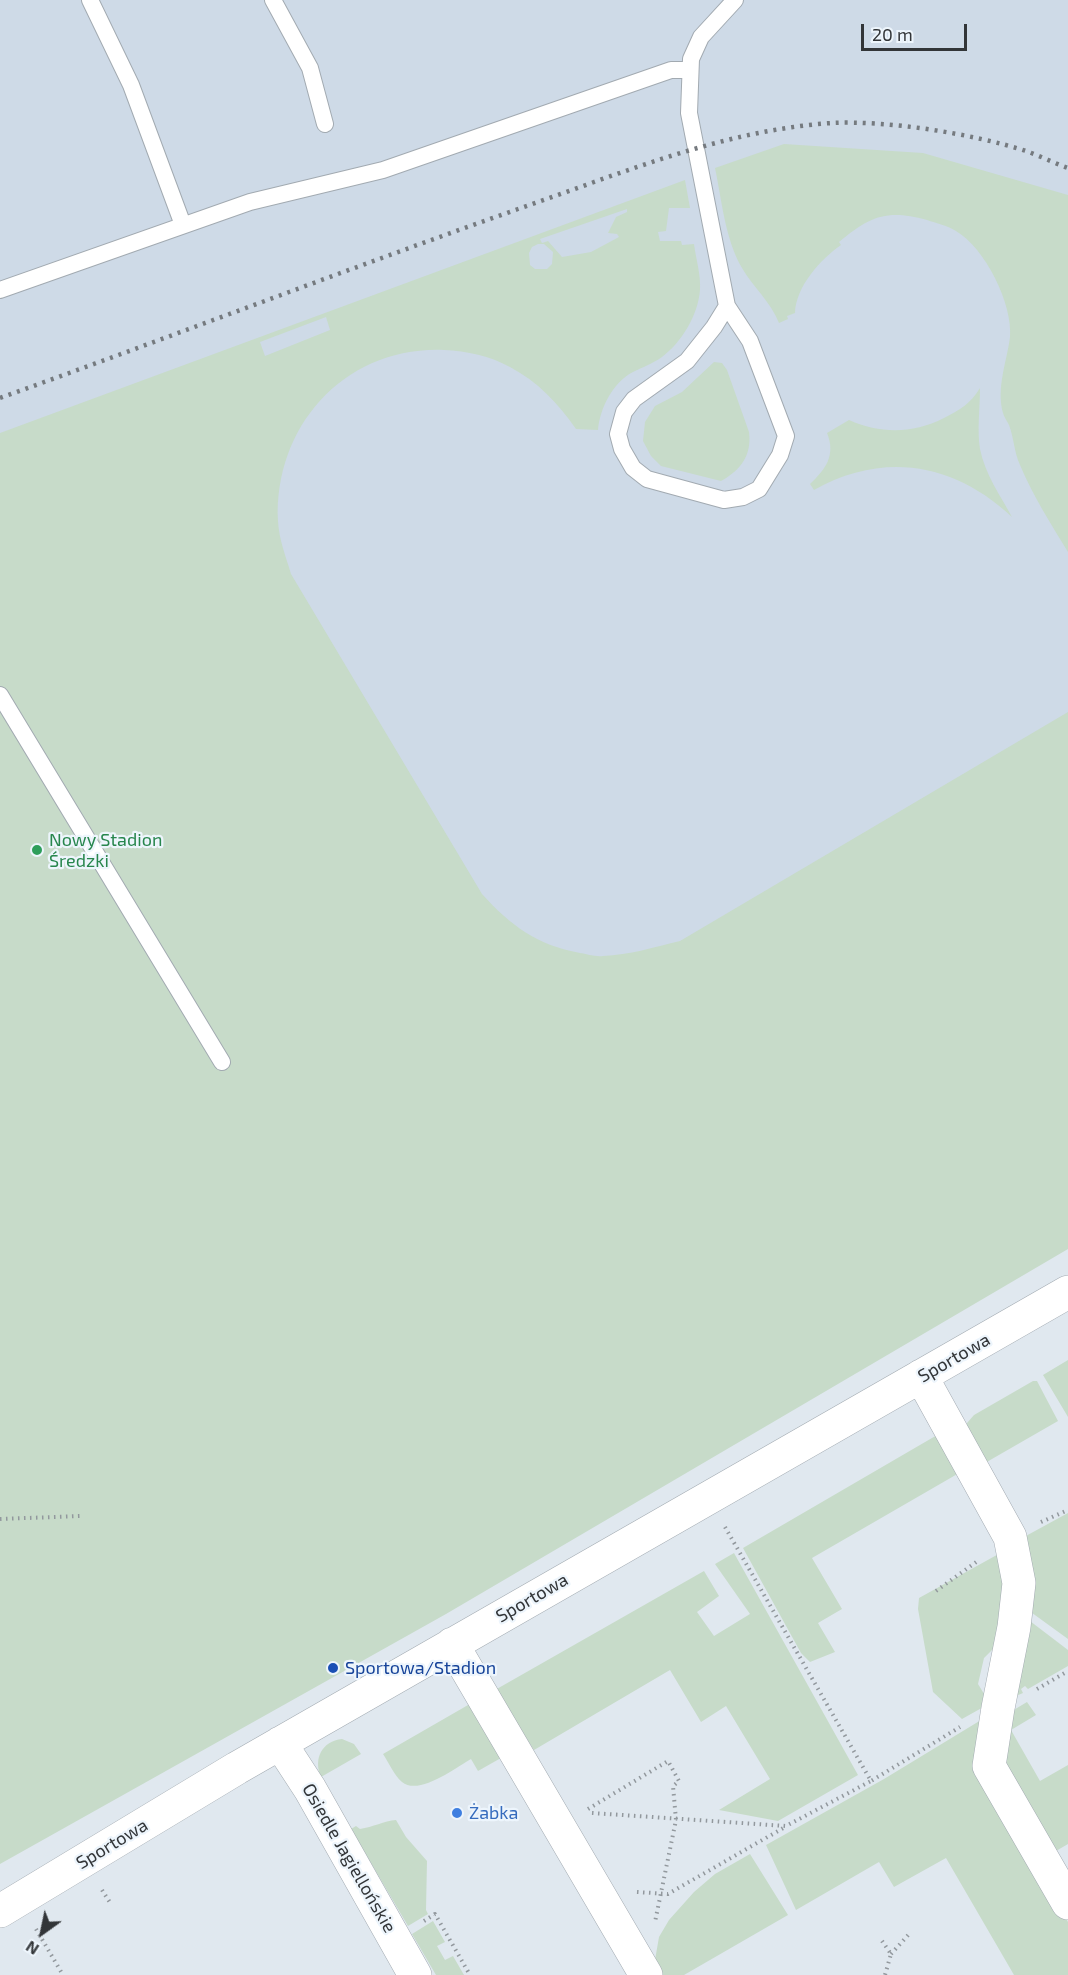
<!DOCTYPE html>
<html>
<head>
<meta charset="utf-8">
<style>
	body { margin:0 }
	#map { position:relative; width:1068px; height:1975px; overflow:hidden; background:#e0e8ef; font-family:"Exo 2",sans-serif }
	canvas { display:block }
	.north { position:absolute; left:12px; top:1903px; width:60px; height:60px; -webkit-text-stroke:4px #edf5fc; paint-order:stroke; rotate:213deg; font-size:16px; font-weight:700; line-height:24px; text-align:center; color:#323538 }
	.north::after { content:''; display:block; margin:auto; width:21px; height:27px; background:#323538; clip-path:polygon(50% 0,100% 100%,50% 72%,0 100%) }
	.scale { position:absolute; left:861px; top:24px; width:106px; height:27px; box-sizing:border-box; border:3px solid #323538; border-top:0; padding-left:8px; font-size:18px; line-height:21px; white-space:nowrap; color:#323538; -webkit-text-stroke:4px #edf5fc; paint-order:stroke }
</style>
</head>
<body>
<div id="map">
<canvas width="1068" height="1975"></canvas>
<div class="north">N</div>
<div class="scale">20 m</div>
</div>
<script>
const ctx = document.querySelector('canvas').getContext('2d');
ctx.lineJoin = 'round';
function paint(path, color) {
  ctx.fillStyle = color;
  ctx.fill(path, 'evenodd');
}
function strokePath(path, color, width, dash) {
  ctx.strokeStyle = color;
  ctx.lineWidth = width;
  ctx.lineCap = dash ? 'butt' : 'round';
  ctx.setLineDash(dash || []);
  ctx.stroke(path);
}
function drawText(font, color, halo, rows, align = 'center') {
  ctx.font = font + ' "Exo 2",sans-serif';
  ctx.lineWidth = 4.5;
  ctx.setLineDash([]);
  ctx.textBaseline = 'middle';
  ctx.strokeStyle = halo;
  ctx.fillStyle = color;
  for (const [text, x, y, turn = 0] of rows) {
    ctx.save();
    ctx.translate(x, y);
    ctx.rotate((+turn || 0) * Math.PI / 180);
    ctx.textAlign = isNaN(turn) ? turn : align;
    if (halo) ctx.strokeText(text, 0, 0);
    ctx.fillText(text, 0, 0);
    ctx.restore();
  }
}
paint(new Path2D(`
	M0 0H1068V793L357 1203 0 639Z`), '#cedae7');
paint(new Path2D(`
	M784 144 923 153 1068 195V552C1051 524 1033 496 1020 465 1014 452 1014 438 1009 425 1007 421 1004 417 1003 413 996 388 1007 361 1010 337 1013 304 985 248 956 231 948 226 936 223 927 220 887 209 870 216 839 242L841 245C821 259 796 286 795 313L787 316 788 319 779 323C771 302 753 287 742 268 725 239 722 201 715 168Z
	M685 180 690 208H669L666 231 658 232 660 241H681L682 245 694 244C696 259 701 275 700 290 698 315 682 342 662 357 652 364 643 367 633 372 613 382 600 408 598 430L576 429C558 403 538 382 510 367 490 356 467 351 444 350 346 346 274 425 278 521 279 540 286 557 291 574L482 894C511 926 537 945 580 953 587 954 595 957 603 956 629 955 655 947 680 941L1068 712V1249L446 1614 0 1864V433ZM627 209V212L616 217 608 233 617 234 619 237 591 252 562 257 548 241 542 243 540 239ZM538 244H544L553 252 552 264 547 269H535L530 265 529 253 532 247ZM326 317 330 330 265 356 260 342Z
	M714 362 722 363 727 370 749 432C752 455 741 470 721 481L661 466 651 456 643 441 645 422 655 406 682 392Z
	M980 388C980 408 977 430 980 449 985 474 1000 495 1012 517 954 463 884 451 814 490L810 484C826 469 836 455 827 433L849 420C881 434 912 434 944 418 960 410 971 403 980 388Z
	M1068 1360V1417L1043 1375Z
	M1033 1381H1037L1058 1421 985 1463 967 1430V1423L974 1415Z
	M944 1431 966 1469 812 1558 842 1609 818 1623 835 1652 810 1662 801 1653 743 1548Z
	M1068 1513V1639L1028 1610 1024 1537Z
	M1004 1551 1008 1581 998 1644 984 1658 978 1684 989 1702 987 1705 962 1719 933 1692 918 1609 919 1598Z
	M734 1553 858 1775 778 1821 719 1810 770 1779 726 1706 701 1722 670 1670 534 1750 495 1690 704 1571 719 1596 697 1612 714 1636 750 1614 715 1564Z
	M1026 1618 1068 1650V1666L1028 1689 1025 1686 1021 1689 1023 1693 1016 1696Z
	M475 1701 508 1754 478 1771 471 1759C455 1768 419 1796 402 1782 394 1775 389 1763 383 1754Z
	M1027 1702 1036 1715 1011 1730 1040 1781 1068 1765V1844L1056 1851 1003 1759 1007 1714Z
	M986 1717 987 1781 1068 1922V1975H1014L946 1858 894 1887 879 1862 796 1910 766 1845 884 1779Z
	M342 1739 354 1744 361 1754 321 1777C313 1759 322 1741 342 1739Z
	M396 1820 406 1837 427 1861 426 1910 428 1914 408 1926 351 1829 356 1826 360 1829C373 1827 384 1821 396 1820Z
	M750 1854 788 1915 684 1975H663L655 1960 659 1937 669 1920 694 1892 715 1874Z
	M433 1921 445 1942 437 1946 445 1960 453 1956 464 1975H436L412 1934Z`), '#c7dbc9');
const service = new Path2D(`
	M90 0 131 85 183 225
	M273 0 310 68 325 124
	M0 290 250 202 383 170 671 70H690
	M727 306 714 327 687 361 634 399 624 412 618 434 622 449 633 468 647 479 724 500 743 497 759 489 780 455 786 436 750 341 727 306 689 113 691 59 701 37 735 0
	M0 695 222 1062`);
const minor = new Path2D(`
	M921 1376 1010 1537 1019 1583 1014 1627 998 1708 989 1766 1068 1903
	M452 1644 646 1975
	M280 1743 310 1789 415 1975
	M0 1911 237 1768 1068 1292`);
strokePath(service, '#a2aab1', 18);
strokePath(minor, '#a2aab1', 34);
strokePath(new Path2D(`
	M0 1519 81 1516
	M1041 1522 1068 1510
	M725 1527 871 1781 960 1727
	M936 1591 979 1560
	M1037 1689 1068 1671
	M588 1809 668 1761 679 1781 673 1786 676 1820 655 1922
	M592 1813 786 1826 871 1781
	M102 1890 111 1904
	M637 1892 668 1894 785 1827
	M424 1921 435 1914 470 1975
	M36 1929 63 1975
	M882 1941 891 1954 885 1975
	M891 1954 910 1933`), '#92989d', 4, [1.5, 4.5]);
strokePath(service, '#fff', 16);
strokePath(minor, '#fff', 33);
strokePath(new Path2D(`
	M0 398C173 336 345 270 518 209 620 174 723 130 832 123 887 120 974 134 1026 151 1040 156 1054 163 1068 168`), '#757a7f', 4.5, [3, 6]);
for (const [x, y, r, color] of [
	[37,850,6,"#2e9e5b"],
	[333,1668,6,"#1a4fb4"],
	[457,1813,6,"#3f7fe0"]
]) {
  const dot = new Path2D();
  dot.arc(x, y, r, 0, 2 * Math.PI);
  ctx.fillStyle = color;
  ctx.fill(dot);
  strokePath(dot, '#edf5fc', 2);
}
drawText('18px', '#27864d', '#edf5fc', [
	["Nowy Stadion",49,840],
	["Średzki",49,861]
], 'left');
drawText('18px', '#323538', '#edf5fc', [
	["Sportowa",954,1358,-30],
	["Sportowa",532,1598,-30],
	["Sportowa",112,1844,-31],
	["Osiedle Jagiellońskie",349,1858,60]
]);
drawText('18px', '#164399', '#edf5fc', [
	["Sportowa/Stadion",345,1668]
], 'left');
drawText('18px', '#366cbe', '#edf5fc', [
	["Żabka",469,1813]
], 'left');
</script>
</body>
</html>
